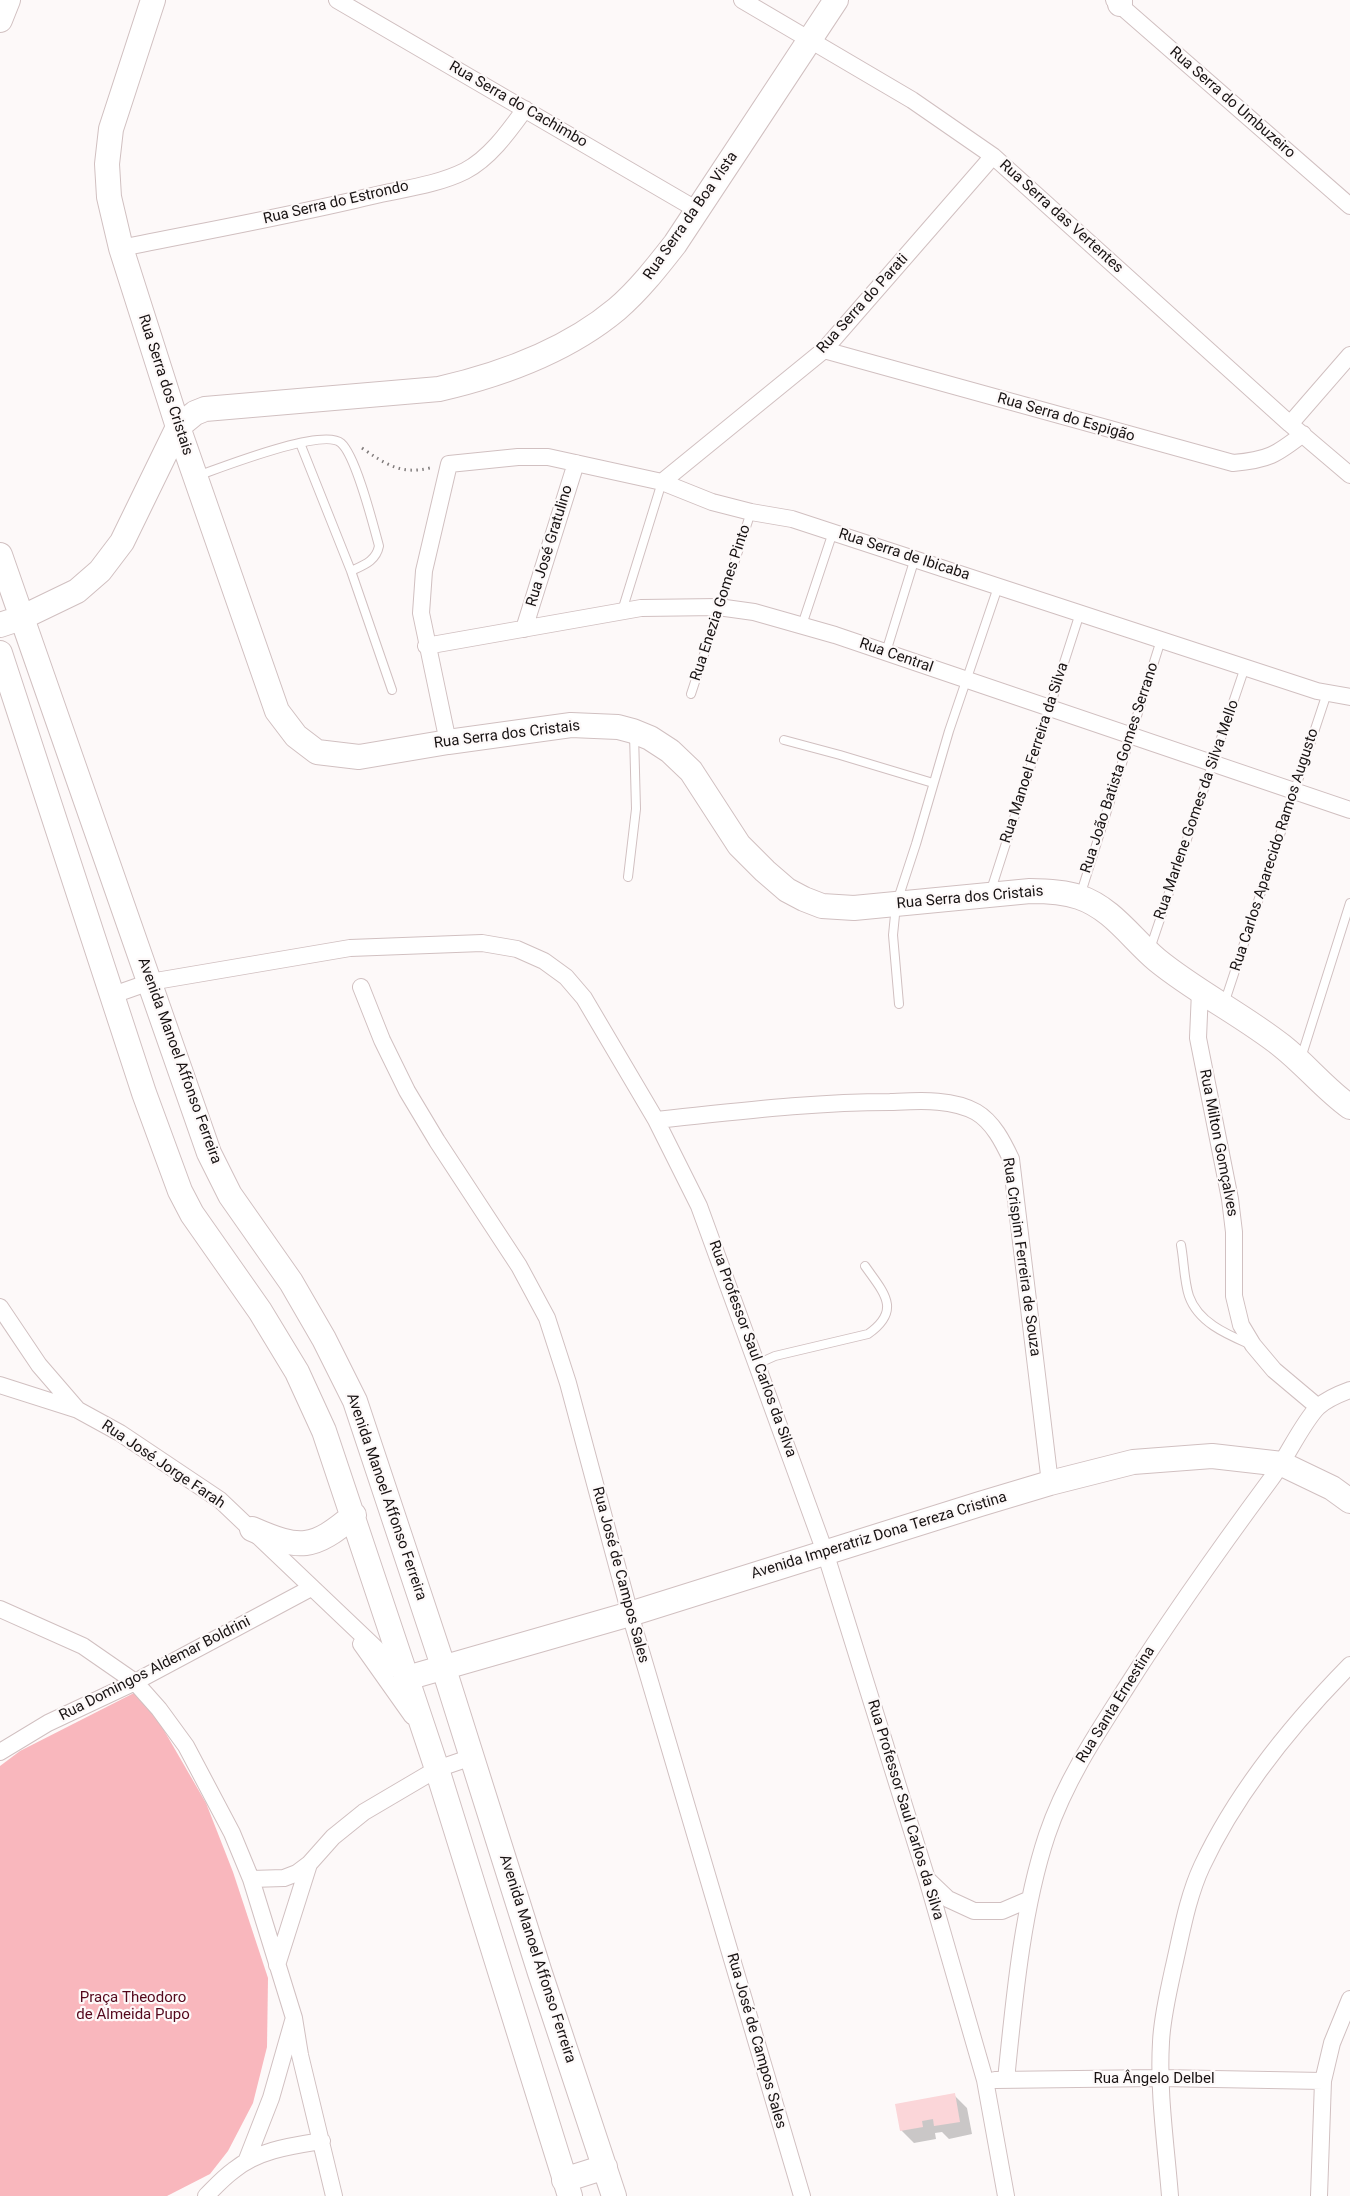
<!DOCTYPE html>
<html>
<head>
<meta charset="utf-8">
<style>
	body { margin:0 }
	canvas { display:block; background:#fdf9f9 }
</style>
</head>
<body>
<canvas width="1350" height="2196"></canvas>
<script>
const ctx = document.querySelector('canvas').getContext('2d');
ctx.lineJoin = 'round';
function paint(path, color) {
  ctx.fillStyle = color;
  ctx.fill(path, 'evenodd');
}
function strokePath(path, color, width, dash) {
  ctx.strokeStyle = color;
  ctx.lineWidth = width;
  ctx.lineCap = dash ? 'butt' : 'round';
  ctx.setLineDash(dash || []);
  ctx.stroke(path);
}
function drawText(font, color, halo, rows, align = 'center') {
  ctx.font = font + ' Roboto,sans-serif';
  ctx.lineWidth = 4.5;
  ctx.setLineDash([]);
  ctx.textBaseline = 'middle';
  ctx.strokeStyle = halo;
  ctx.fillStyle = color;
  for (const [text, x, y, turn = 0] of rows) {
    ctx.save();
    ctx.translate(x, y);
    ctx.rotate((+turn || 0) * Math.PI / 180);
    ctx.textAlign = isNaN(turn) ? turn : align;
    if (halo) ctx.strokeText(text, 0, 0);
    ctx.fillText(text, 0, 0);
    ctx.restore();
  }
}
paint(new Path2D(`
	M134 1693 158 1720 206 1803 233 1872 268 1978 267 2047 253 2103 228 2151 210 2174 167 2196H0V1766L20 1751Z`), '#f9b7bd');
paint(new Path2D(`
	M954 2095 967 2108 972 2134 949 2139 942 2132 935 2133 936 2139 914 2143 901 2130Z`), '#0003');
paint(new Path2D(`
	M955 2093 960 2122 934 2126 933 2119 922 2121 923 2127 900 2131 895 2104Z`), '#fbd6d9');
const lane = new Path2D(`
	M300 443 351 571 392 690
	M197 476C220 468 323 427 341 443 356 456 373 524 379 546 376 561 364 565 351 571
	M622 611 662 482
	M802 625 833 532
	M886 652 915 558
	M691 694 751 512
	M784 740 840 755 933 783
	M628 877 636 809 634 734
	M990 893 1080 613
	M1080 896 1161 640
	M1150 949 1245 667
	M899 1004 893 935 896 905 916 844 949 731 998 587
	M1224 1004 1327 693
	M1301 1058 1350 903
	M1181 1245C1184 1261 1184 1281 1189 1296 1198 1322 1226 1334 1249 1344
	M757 1364 775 1356 868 1334C902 1310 884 1293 865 1266`);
const street = new Path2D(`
	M337 0 699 211
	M742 0 912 100 993 156 1290 424 1350 475
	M1114 0 1350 206
	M121 248C205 231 289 216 372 196 402 189 437 185 465 171 490 158 509 131 525 109
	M824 350 1233 463C1268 460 1276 455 1303 434
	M1290 424 1350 355
	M662 482 824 350 993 156
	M524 629 576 463
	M426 646 641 608 718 607 754 612 835 635 1350 810
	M448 742 421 613 424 571 449 464 518 457H548L662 482 712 502 751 512 792 519 1317 691 1350 697
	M361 987 382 1040 407 1091 437 1141 519 1266 547 1318 568 1383 630 1614 802 2196
	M1200 991 1198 1038 1230 1199 1234 1232V1296L1241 1325 1253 1345 1274 1370 1318 1407
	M113 995 150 982 350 948 482 943 517 949 544 961 566 977 584 998 656 1120 699 1206 825 1552 927 1879 985 2080 1006 2196
	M656 1120C734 1112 811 1102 890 1102 917 1101 951 1098 976 1112 993 1122 1003 1142 1011 1159L1050 1483
	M0 1307 39 1365 77 1409
	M0 1385 78 1410 120 1433 220 1500 403 1674
	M0 1609 83 1646 135 1682 159 1709 186 1746 232 1833 251 1879 294 2018 300 2055 334 2196
	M361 1644 412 1716
	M0 1752 48 1723 135 1682 311 1588
	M251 1879 284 1878 297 1873 309 1864 333 1837 364 1812 437 1769 472 1757
	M927 1879 948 1899 974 1911H1002L1030 1899
	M277 1965 309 1864
	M995 2080 1160 2078 1323 2081
	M1006 2080C1014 2001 1022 1910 1047 1835 1064 1784 1095 1736 1124 1691 1170 1618 1220 1548 1271 1479 1286 1459 1302 1423 1318 1407 1327 1399 1339 1394 1350 1390
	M246 2162 271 2098 293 2021
	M206 2196C215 2187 223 2178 234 2170 259 2150 291 2146 322 2141
	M1170 2196C1166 2145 1158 2093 1161 2042 1162 2018 1168 1994 1173 1970 1181 1936 1187 1898 1202 1866 1236 1793 1294 1722 1350 1665
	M1319 2196 1323 2081 1332 2043 1350 1999`);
const secondary = new Path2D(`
	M153 0 111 129 107 164 109 197 121 248 178 427 277 711 296 736 317 752 359 757 448 742 571 725 618 727 633 731 650 738 670 751 691 771 739 845 765 871 787 890 804 899 822 906 854 908 1030 891C1046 891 1064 892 1079 897 1112 908 1132 939 1157 960 1196 992 1243 1015 1282 1046 1306 1065 1325 1089 1350 1107
	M1120 4V0
	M0 20 8 0
	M0 555 209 1153 230 1195 291 1282 324 1339 355 1401 444 1669 540 1973 614 2196
	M0 625 21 618 77 591 100 571 122 542 178 427 195 413 205 409 439 389C500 375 568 350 617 309 639 290 657 267 675 244L836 0
	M0 653 144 1093 180 1191 192 1214 260 1311 297 1372 324 1431 437 1769 570 2196
	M252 1529C300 1550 313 1550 354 1515
	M407 1678 630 1614 980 1504 1050 1483 1133 1462 1212 1456 1282 1464 1332 1488 1350 1501
	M564 2180 605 2167`);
strokePath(lane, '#d1c0c1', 10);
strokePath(street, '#d1c0c1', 18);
strokePath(secondary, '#d1c0c1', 26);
strokePath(new Path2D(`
	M362 448C385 464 401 475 430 468`), '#807c7c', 3, [1.5, 4.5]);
strokePath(lane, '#fff', 8);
strokePath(street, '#fff', 16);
strokePath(secondary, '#fff', 24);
drawText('15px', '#181313', '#fdf9f9', [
	["Rua Serra do Umbuzeiro",1232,103,41],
	["Rua Serra do Cachimbo",518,105,30],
	["Rua Serra do Estrondo",336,203,-13],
	["Rua Serra da Boa Vista",691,216,-55],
	["Rua Serra das Vertentes",1061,217,42],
	["Rua Serra do Parati",863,304,-48],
	["Rua Serra dos Cristais",165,385,72],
	["Rua Serra do Espigão",1066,418,16],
	["Rua José Gratulino",550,546,-73],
	["Rua Serra de Ibicaba",904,555,18],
	["Rua Enezia Gomes Pinto",721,603,-72],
	["Rua Central",896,656,19],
	["Rua Serra dos Cristais",507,735,-7],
	["Rua Manoel Ferreira da Silva",1035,753,-72],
	["Rua João Batista Gomes Serrano",1120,768,-72],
	["Rua Marlene Gomes da Silva Mello",1197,810,-71],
	["Rua Carlos Aparecido Ramos Augusto",1275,850,-72],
	["Rua Serra dos Cristais",970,898,-5],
	["Avenida Manoel Affonso Ferreira",179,1061,70],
	["Rua Milton Gomçalves",1218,1143,79],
	["Rua Crispim Ferreira de Souza",1021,1257,82],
	["Rua Professor Saul Carlos da Silva",752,1349,70],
	["Rua José Jorge Farah",163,1465,34],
	["Avenida Manoel Affonso Ferreira",386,1497,71],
	["Avenida Imperatriz Dona Tereza Cristina",879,1536,-17],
	["Rua José de Campos Sales",620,1575,75],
	["Rua Domingos Aldemar Boldrini",155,1669,-27],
	["Rua Santa Ernestina",1116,1705,-58],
	["Rua Professor Saul Carlos da Silva",905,1810,73],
	["Avenida Manoel Affonso Ferreira",537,1959,72],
	["Rua José de Campos Sales",756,2041,74],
	["Rua Ângelo Delbel",1154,2079]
]);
drawText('15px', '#54091d', '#fdf9f9', [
	["Praça Theodoro",133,1998],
	["de Almeida Pupo",133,2015]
]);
</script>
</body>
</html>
